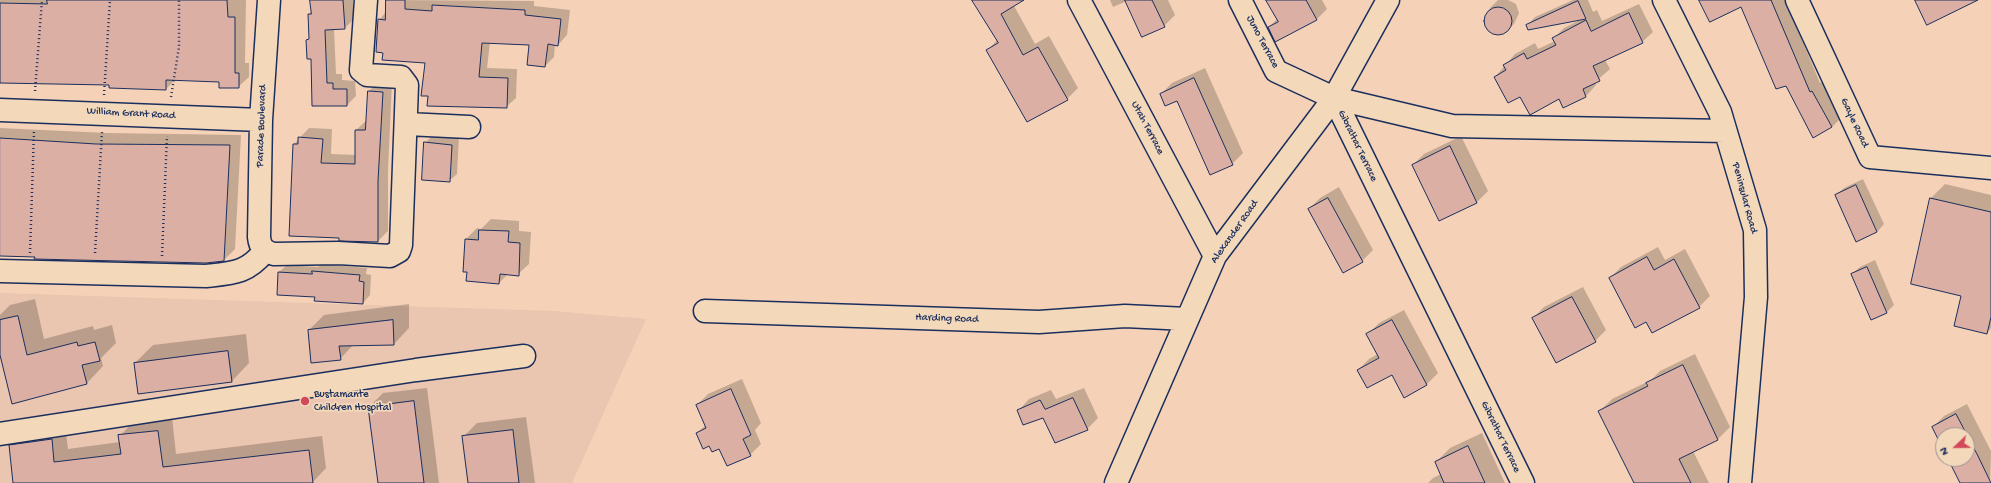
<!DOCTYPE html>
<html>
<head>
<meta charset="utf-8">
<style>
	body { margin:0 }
	#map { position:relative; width:1991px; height:483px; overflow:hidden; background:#f5d2b7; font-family:"Gochi Hand",sans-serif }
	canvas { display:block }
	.north { position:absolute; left:1935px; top:427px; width:40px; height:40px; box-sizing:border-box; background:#f3d8ba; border:1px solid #9d9495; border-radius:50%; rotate:248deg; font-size:11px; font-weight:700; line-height:16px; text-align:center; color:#1b2f5e }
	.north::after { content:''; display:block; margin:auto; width:14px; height:18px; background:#d1495b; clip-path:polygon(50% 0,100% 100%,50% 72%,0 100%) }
</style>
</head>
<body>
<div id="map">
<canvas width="1991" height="483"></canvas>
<div class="north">N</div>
</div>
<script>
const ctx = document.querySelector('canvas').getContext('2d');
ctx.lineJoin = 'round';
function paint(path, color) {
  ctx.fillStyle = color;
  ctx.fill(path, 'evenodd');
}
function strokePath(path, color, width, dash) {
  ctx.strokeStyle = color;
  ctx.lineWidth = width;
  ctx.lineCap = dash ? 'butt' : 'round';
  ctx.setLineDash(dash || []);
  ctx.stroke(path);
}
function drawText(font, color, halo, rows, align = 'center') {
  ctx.font = font + ' "Gochi Hand",sans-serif';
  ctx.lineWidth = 3.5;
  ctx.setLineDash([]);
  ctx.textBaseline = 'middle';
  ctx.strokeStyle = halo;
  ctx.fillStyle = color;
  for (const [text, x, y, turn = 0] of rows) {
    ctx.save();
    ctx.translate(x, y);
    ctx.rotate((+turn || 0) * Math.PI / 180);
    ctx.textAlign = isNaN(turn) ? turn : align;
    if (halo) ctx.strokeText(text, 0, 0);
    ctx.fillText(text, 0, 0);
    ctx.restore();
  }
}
paint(new Path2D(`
	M0 293 554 311 646 319 572 483H0Z`), '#eac5af');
paint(new Path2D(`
	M0 0H246L245 63H249V77L238 87 220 81 175 80 166 89 110 84 0 82Z
	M312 0H353L354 19 345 28 334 29 336 74H342V80L355 81 356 96 347 105H313L312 58 307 40 310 38 309 14 312 12Z
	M387 0 534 1V6L570 10 567 35 558 45 555 44 554 57 545 66 530 44 490 42 487 68 517 69 516 98 506 107 472 105 470 107 446 105 429 96 426 63 384 52 379 20 386 12Z
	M973 0H1017L1013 4 1035 44 1049 36 1078 88 1067 99 988 50 997 40Z
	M1110 0H1168L1175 15 1164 26 1127 1 1113 7Z
	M1268 0H1322L1327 9 1316 20 1269 27 1277 19Z
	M1498 0H1508L1516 4 1519 13 1514 24 1506 31 1495 34 1488 30 1485 21 1490 8Z
	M1573 0H1588L1593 12 1597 10 1602 21 1639 4 1653 32 1642 42 1605 60 1610 69 1595 82 1596 85 1586 96 1564 106 1560 98 1520 96 1495 77 1515 54 1535 43 1538 49 1555 41 1554 38 1564 28 1580 20 1528 25 1535 17Z
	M1710 0H1785L1820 83 1822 82 1842 117 1832 127 1786 84 1742 5Z
	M1205 68 1243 153 1232 164 1177 99 1161 94 1172 83Z
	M379 81 392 82 388 170V231L378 241 340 237 290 235 294 144 309 128 332 129 331 154 356 155V130L367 120 369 91Z
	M0 128 107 133 241 135 235 249 224 260 0 255Z
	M433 135 459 137 457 174 449 181 425 143Z
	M1461 136 1488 191 1477 202 1440 220 1413 165 1424 154Z
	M1863 179 1884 224 1877 232 1836 195 1844 188Z
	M1945 184 1991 195V328L1987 333 1962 295 1931 198Z
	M1339 187 1373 250 1362 261 1309 209 1320 198Z
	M491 219 519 221V231L531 232 529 264 518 274H508L499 283 468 271 466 239 477 228 481 229Z
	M1658 247 1665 260 1685 249 1710 296 1699 307 1646 321 1610 278 1621 267Z
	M1875 260 1894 305 1887 312 1852 274 1860 267Z
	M321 264 367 268 366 274 371 275 370 295 363 303 316 296 278 294 279 272 287 265 318 267Z
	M1583 287 1606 330 1595 341 1533 318 1544 307Z
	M35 299 44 339 93 326 94 330 112 325 116 343 101 358 103 366 87 383 0 350V315L10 305Z
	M409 304V328L394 344H354L340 359 309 330 324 315Z
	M1404 310 1438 373 1427 384 1404 396 1392 374 1358 370 1369 359 1378 354 1368 334 1379 323Z
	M246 334 249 363 231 382 135 363 153 345Z
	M1695 354 1730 427 1718 439 1693 451 1709 483H1635L1600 411 1612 399 1651 380 1660 371Z
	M742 379 761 423 755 430 761 444 750 455 709 445 697 433 706 425 697 405 708 394Z
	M427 388 439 483H379L369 407 383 393Z
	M1084 388 1098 418 1087 429 1019 410 1029 399 1051 390 1056 399Z
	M1967 404 1991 451 1990 483H1961L1949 459H1967V435H1943V447L1933 427 1944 416Z
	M172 417 176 454 322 436 326 468 313 482 304 483H14L10 446 24 432 65 426 68 449 120 442V436L133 422Z
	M526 417 535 483H469L463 437 477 423Z
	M1482 433 1505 483H1428L1433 478 1441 474 1436 462 1450 448Z`), '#0003');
const building = new Path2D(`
	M47 0H227L228 17H235V73H239V88H219V82L166 80V90L109 88V85L0 83V3L47 4Z
	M310 0H343L345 29 325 30 327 83H333V89H347V106H312L311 59H307L306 40 309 39 308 14H311Z
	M386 0H405V9L432 11V5L525 10V15L561 19 558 46 548 44 545 67 527 65 529 45 482 43 479 77 508 78 507 108 427 106 428 96H421L425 63 382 60 383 53 376 52 378 19 385 20Z
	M972 0H1024L1001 14 1023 55 1038 47 1068 100 1027 122 986 50 998 43Z
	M1125 0H1152L1165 27 1142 37Z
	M1266 0H1306L1317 20 1275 42 1268 27 1278 22Z
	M1699 0H1771L1810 92 1812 91 1832 127 1813 138 1786 86 1776 89 1741 7 1710 22Z
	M1915 0H1978L1927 25Z
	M1578 1 1586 19 1528 30 1526 25Z
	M1484 21a14 14 0 1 1 28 0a14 14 0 1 1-28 0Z
	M1629 13 1643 43 1593 66 1600 81 1583 89 1586 97 1563 108 1559 99 1530 115 1520 97 1508 103 1494 77 1506 70 1503 65 1524 53 1527 59 1556 45 1552 38 1586 20 1591 31Z
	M1194 78 1233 165 1210 175 1177 101 1165 106 1160 94Z
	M368 91 383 92 378 181V242L339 241V238L289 236 293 144H298V137L323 139 321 163 355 164V130H365Z
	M0 138 96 144 230 145 224 261 206 263 34 259 35 257 0 256Z
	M424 142 452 145 450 182 422 180Z
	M1450 146 1477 203 1439 221 1412 165Z
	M1856 185 1877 232 1856 242 1835 195Z
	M1328 198 1363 262 1343 273 1308 209Z
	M1930 198 1991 212V317L1987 334 1954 326 1961 296 1911 284Z
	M479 230 509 231 508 242 520 243 519 276 500 274 499 284 466 281 467 272H463L465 239 478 240Z
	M1647 257 1654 270 1674 259 1700 308 1652 333 1646 322 1635 328 1609 278Z
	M1867 267 1887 313 1871 320 1851 274Z
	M312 271 360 275 359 281 364 282 363 304 314 301 315 297 277 295 278 272 312 274Z
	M1572 297 1596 342 1556 363 1532 318Z
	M18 316 27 355 77 342 78 346 95 342 100 361 82 365 87 384 12 404 0 355V320Z
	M393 320 394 345 339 346 341 360 311 363 308 330Z
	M1392 320 1427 385 1404 398 1392 375 1367 388 1357 370 1379 358 1366 334Z
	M228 351 232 382 138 394 134 363Z
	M1683 365 1718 440 1679 459 1691 483H1634L1598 411 1648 386 1646 383Z
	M731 389 751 435 743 439 751 456 727 466 719 449 712 452 709 446 703 449 696 433 706 428 696 405Z
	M1073 398 1088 430 1055 443 1043 418 1023 425 1017 410 1040 400 1045 409Z
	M414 401 424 483H378L368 407Z
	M1956 414 1967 435H1943V449L1932 427Z
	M513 430 519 483H468L462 436Z
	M158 431 163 467 309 450 313 483H13L9 445 52 439 54 462 121 454 118 435Z
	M1967 436 1977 454 1991 483H1960L1948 459H1967Z
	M1468 446 1485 483H1444L1435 462Z`);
paint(building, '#dcafa4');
strokePath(building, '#1b2f5e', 1);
const minor = new Path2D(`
	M269 0 261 120 259 237C260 247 264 252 274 254L338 253 390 256 399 251 401 245 407 85 401 77 367 75 361 70 366 0
	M1079 0 1215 256
	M1240 0 1276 71 1334 98 1452 126 1725 131
	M1664 0 1720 112 1755 230 1756 297 1740 483
	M1797 0 1870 157 1991 168
	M1334 98 1523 483
	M0 110 261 120
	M407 124 469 127
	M0 271 206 276C234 273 247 273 265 251
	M705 311 1039 322 1125 316 1187 319
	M0 434 416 370 524 356
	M1116 483 1215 256 1334 98 1388 0`);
strokePath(minor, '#1b2f5e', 25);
strokePath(new Path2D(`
	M35 91 42 0
	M104 95 110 0
	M171 97 179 47V0
	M30 253 34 130
	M95 253 102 132
	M162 256 167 136`), '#1b2f5e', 2.5, [1, 3]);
strokePath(minor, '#f3d8ba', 22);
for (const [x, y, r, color] of [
	[305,401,5,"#d1495b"]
]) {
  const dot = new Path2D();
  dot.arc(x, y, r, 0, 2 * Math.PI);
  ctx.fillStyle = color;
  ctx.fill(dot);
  strokePath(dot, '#f3d8ba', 1.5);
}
drawText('11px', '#1b2f5e', '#f3d8ba', [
	["Juno Terrace",1262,42,62],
	["William Grant Road",131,114,3],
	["Gayle Road",1854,123,65],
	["Parade Boulevard",262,126,-88],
	["Utah Terrace",1147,128,62],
	["Gibraltar Terrace",1357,146,64],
	["Peninsular Road",1744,198,75],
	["Alexander Road",1235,232,-55],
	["Harding Road",947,319,2],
	["Gibraltar Terrace",1500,437,64]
]);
drawText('11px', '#1b2f5e', '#f3d8ba', [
	["Bustamante",314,395],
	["Children Hospital",314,408]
], 'left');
</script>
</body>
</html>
